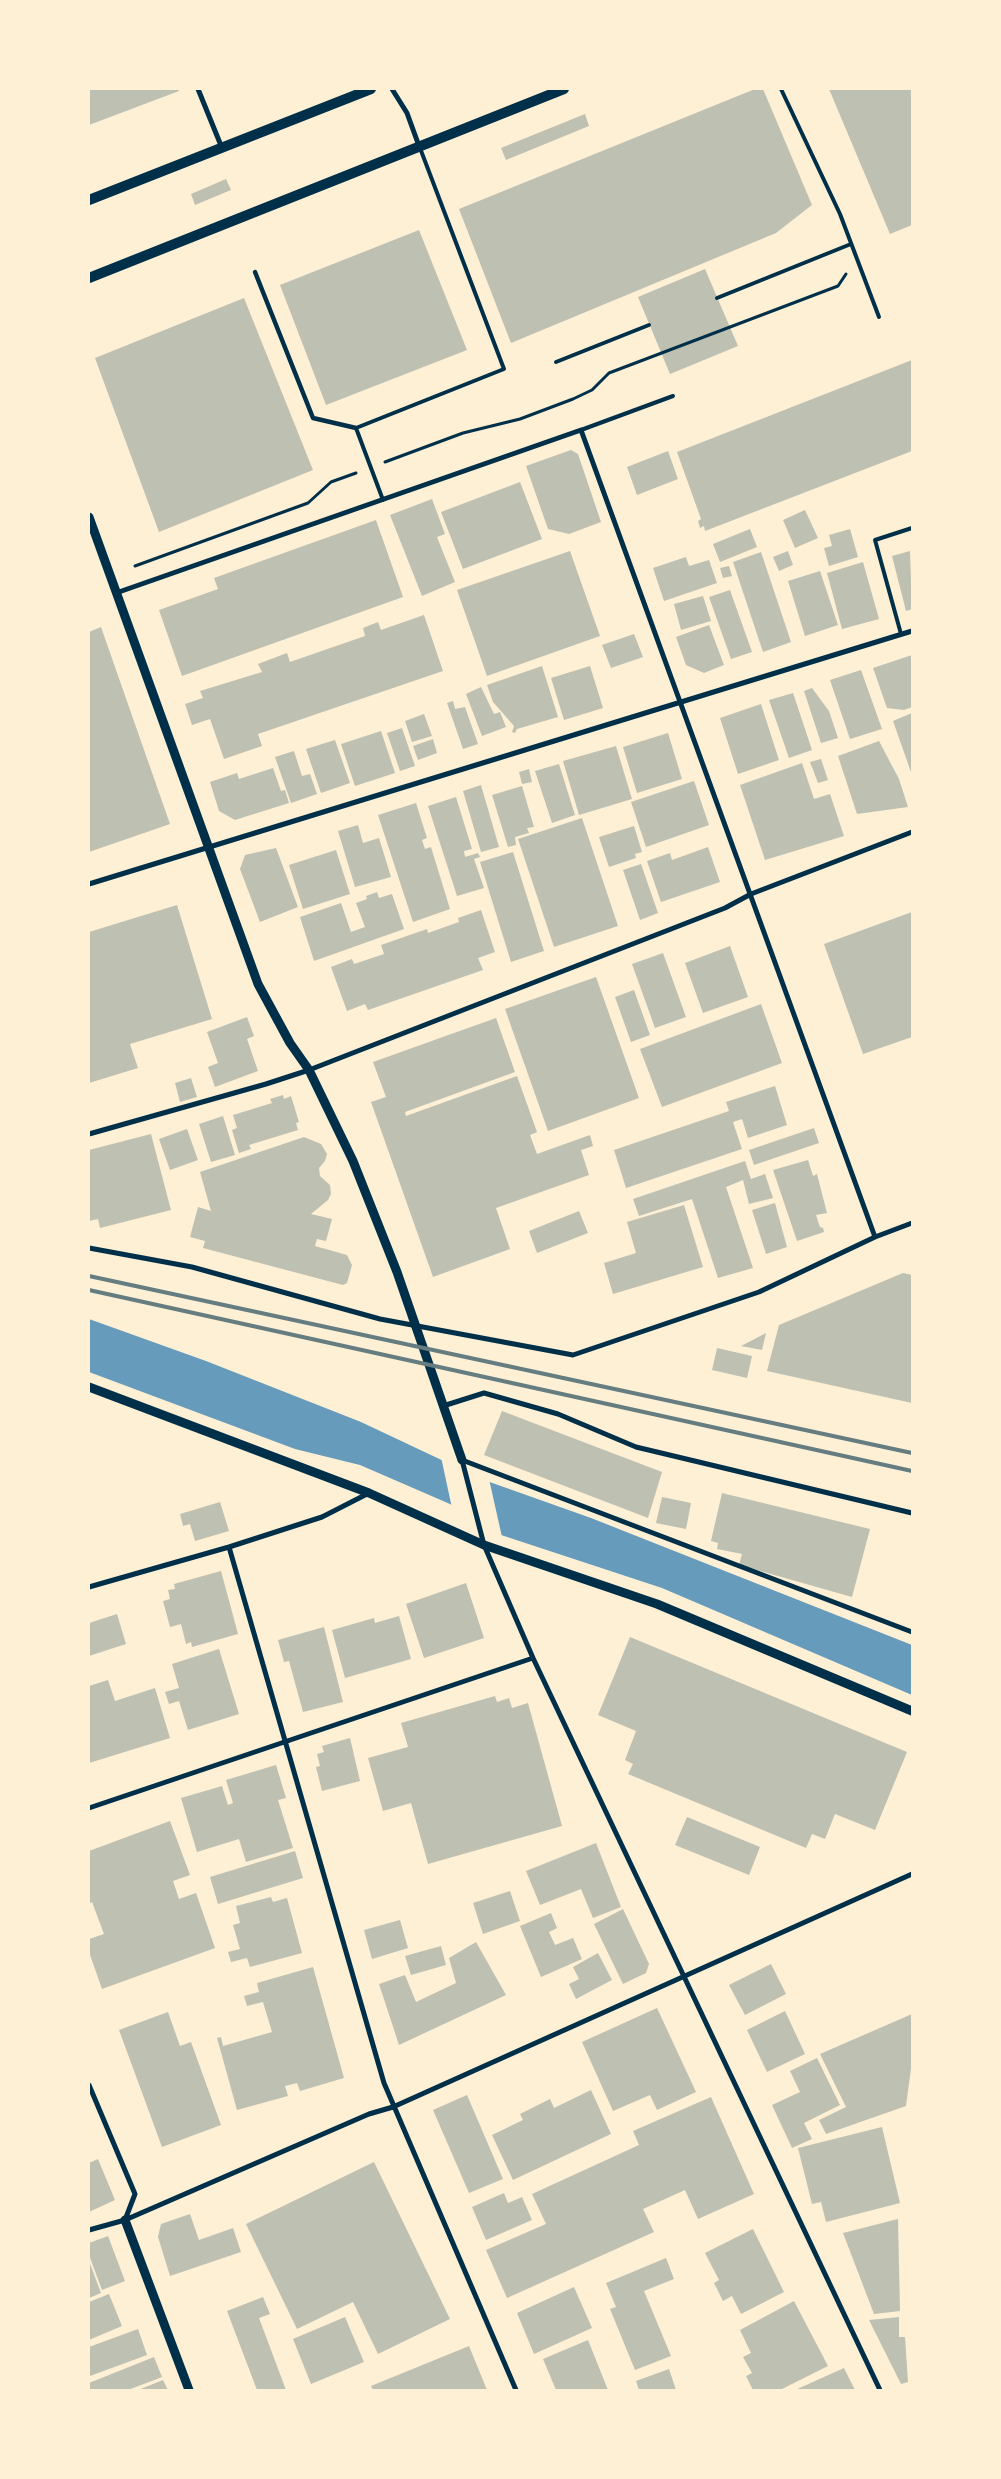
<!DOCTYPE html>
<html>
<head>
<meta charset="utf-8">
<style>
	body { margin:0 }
	#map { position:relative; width:1001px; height:2479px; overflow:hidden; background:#fdf0d5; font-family:"Asap Condensed",sans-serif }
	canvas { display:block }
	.frame { position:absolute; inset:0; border:90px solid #fdf0d5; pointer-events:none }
</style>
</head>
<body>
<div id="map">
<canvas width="1001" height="2479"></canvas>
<div class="frame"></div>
</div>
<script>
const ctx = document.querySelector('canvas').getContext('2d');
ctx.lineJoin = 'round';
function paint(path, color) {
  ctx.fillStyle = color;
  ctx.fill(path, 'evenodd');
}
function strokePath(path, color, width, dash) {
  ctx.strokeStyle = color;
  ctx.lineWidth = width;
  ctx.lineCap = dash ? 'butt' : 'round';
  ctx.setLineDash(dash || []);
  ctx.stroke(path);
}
paint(new Path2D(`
	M89 1319 206 1361 361 1422 484 1480 591 1518 912 1645V1695L662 1588 498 1534 450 1504 360 1465 295 1449 89 1372Z`), '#669bbc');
paint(new Path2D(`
	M441 1457 489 1479 502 1537 452 1508Z`), '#fdf0d5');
paint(new Path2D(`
	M89 89H177L179 91 89 125Z
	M755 89H763L812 205 776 233 511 343 459 209Z
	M829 89H912V225L890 234Z
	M585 114 589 126 506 160 501 148Z
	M226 179 231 190 195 205 191 194Z
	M419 230 467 350 326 405 280 285Z
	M705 269 738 346 670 374 638 297Z
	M244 298 313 470 159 532 95 358Z
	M912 360V451L705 531 704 526 700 528 698 521 701 519 677 452Z
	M571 450 578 454 601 522 569 534 548 529 526 466Z
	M668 451 678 479 637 495 627 467Z
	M520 482 542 539 463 569 441 512Z
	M432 499 445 534 437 537 455 582 422 596 390 515Z
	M805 510 818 538 795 548 783 520Z
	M376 520 403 597 182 676 159 610 218 589 214 578Z
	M750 529 757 547 720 562 713 544Z
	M850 529 858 557 829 566 824 548 832 546 829 535Z
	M570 551 600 636 487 676 457 590Z
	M788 551 793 565 779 571 773 557Z
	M910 551 912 609 906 611 892 556Z
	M761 552 791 642 763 652 733 562Z
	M686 557 689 566 709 560 717 583 664 601 653 568Z
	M863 562 879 619 842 629 827 573Z
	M729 566 732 576 723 578 720 568Z
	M820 571 838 625 805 636 788 581Z
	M730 590 752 652 731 659 709 597Z
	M703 596 711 621 681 630 674 604Z
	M424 615 443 671 258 734 262 746 224 759 210 719 192 725 185 704 203 698 200 691 262 672 258 664 287 653 290 662 365 636 363 628 378 622 381 630Z
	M709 625 724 665 704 673 686 665 676 637Z
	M101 627 170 824 89 852V632Z
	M634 634 643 657 611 668 602 645Z
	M912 655V707L904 710 887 708 873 668Z
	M542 666 558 717 517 729 515 733 512 732 514 726 493 702 487 685Z
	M590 666 603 708 564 720 551 678Z
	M861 670 882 729 850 739 830 680Z
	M481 687 494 714 500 712 506 727 482 736 466 694Z
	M812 688 829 711 838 738 821 743 804 691Z
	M793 693 812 750 789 758 769 700Z
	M453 701 455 709 465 707 478 744 463 749 447 703Z
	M761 704 779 760 738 774 720 718Z
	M912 713V775L893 721Z
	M424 714 432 736 412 742 405 721Z
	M402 728 415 766 400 771 387 733Z
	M381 731 395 773 355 786 341 744Z
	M668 733 682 779 637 793 623 747Z
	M433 739 437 753 418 760 413 746Z
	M335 740 350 783 321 793 306 749Z
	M879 741 899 779 908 807 857 814 838 756Z
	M616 746 632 799 579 815 563 761Z
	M294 751 302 776 310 774 317 794 291 803 275 757Z
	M821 759 828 780 818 783 810 762Z
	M802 763 814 799 830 794 844 836 765 860 740 785Z
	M559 764 575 815 552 823 535 771Z
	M273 768 281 791 285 790 289 803 235 820 219 811 210 782 237 773 239 779Z
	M529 769 532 782 522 784 519 772Z
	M694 781 709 825 646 847 631 802Z
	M481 785 499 847 481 852 463 791Z
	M522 786 534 827 527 828 529 833 515 837 516 845 508 847 492 795Z
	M456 797 472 849 464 851 465 857 478 853 480 857 474 859 484 888 457 896 428 806Z
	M416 803 427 838 422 840 425 849 431 847 450 909 413 922 378 815Z
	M582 818 618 926 554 947 518 839Z
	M358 825 363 843 379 838 391 877 355 887 338 831Z
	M634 826 642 852 635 854 636 858 609 867 599 837Z
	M708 847 720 882 661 902 647 861 670 853 672 860Z
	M276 848 298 907 260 922 240 869 245 855Z
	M336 850 350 894 303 909 289 865Z
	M513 852 544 951 511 962 480 862Z
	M641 864 658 913 640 920 623 870Z
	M377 892 379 898 392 894 404 929 314 961 300 917 341 903 351 932 365 927 356 903 367 899 366 896Z
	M177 905 212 1019 130 1044 138 1068 89 1083V932Z
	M481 910 495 952 478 958 483 970 368 1010 365 1004 347 1011 331 967 352 959 354 964 384 954 381 945 427 929 428 933 459 922 458 918Z
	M912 912V1037L863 1054 824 944Z
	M730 946 748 997 703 1013 685 963Z
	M663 953 686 1017 655 1028 632 964Z
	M596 977 639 1098 548 1131 505 1009Z
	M634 990 650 1035 631 1042 615 997Z
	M761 1004 782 1063 662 1107 640 1049Z
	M247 1017 254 1036 247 1039 258 1071 215 1087 208 1067 218 1063 207 1032Z
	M496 1018 515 1072 405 1112 406 1116 517 1076 537 1132 530 1135 537 1154 590 1135 593 1146 581 1150 589 1175 496 1208 510 1249 433 1277 371 1102 386 1097 373 1062Z
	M191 1078 197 1097 180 1102 175 1083Z
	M775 1086 787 1125 748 1138 742 1119 733 1122 742 1149 626 1188 614 1150 729 1111 726 1102Z
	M283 1095 284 1099 291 1096 299 1122 296 1123 298 1130 249 1145 251 1149 239 1153 232 1130 237 1128 233 1115 272 1103 270 1099Z
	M223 1116 235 1155 211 1162 199 1124Z
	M814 1128 819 1143 754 1165 749 1150Z
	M187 1129 198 1160 170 1170 159 1139Z
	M151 1134 171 1210 100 1228 98 1219 89 1221V1150Z
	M304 1137 321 1144 327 1154 325 1161 319 1168 320 1176 330 1185 331 1194 328 1200 311 1214 332 1219 326 1241 317 1239 315 1246 347 1255 352 1265 347 1283 343 1285 203 1248 205 1241 190 1237 198 1207 211 1211 200 1172Z
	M808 1160 813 1176 817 1174 827 1213 816 1215 820 1227 823 1228 824 1232 797 1241 773 1170Z
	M745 1161 751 1179 765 1174 773 1198 749 1204 743 1180 726 1187 753 1268 718 1278 692 1199 639 1216 633 1199Z
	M775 1203 787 1247 766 1254 752 1210Z
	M684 1205 703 1267 613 1294 604 1263 636 1253 627 1222Z
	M579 1211 588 1233 537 1253 529 1231Z
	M903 1273 912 1275V1403L767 1371 779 1325Z
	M766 1333 762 1350 741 1346Z
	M717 1348 752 1356 747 1378 712 1370Z
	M502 1411 662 1472 648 1518 484 1455Z
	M722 1493 870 1529 852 1597 739 1565 742 1554 717 1549 718 1543 711 1541Z
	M662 1497 691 1503 686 1529 656 1523Z
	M220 1502 229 1531 195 1541 190 1524 183 1526 180 1514Z
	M221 1571 238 1634 192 1647 191 1642 186 1644 181 1624 170 1627 163 1601 170 1599 168 1590 175 1589 174 1584Z
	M466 1583 484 1638 424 1658 406 1604Z
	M117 1614 126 1644 89 1656V1623Z
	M399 1616 411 1659 345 1678 332 1630 374 1618 375 1623Z
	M324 1627 343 1702 303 1712 289 1661 284 1662 278 1640Z
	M630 1637 907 1752 875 1830 835 1814 825 1839 812 1834 806 1848 628 1774 633 1764 625 1760 636 1731 598 1715Z
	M219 1649 239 1714 188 1730 179 1701 169 1704 165 1692 179 1688 172 1664Z
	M108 1680 115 1701 155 1688 170 1738 89 1763V1686Z
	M495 1696 497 1702 509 1698 512 1708 528 1703 562 1826 428 1864 411 1803 383 1811 368 1758 408 1747 401 1723Z
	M350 1738 360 1781 322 1791 316 1767 320 1766 317 1754 324 1752 322 1746Z
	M276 1765 286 1798 278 1800 293 1848 246 1862 239 1839 197 1852 181 1798 222 1786 228 1805 233 1803 226 1780Z
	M687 1817 760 1847 749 1875 675 1845Z
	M170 1821 190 1875 173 1881 179 1899 196 1893 215 1948 102 1989 89 1952V1939L104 1934 92 1902 89 1904V1851Z
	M596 1843 621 1907 593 1918 581 1889 540 1905 526 1871Z
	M295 1851 303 1878 218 1904 210 1877Z
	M510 1891 520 1921 483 1934 473 1903Z
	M271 1897 273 1902 287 1898 302 1953 250 1967 247 1958 231 1962 228 1952 240 1949 233 1925 240 1923 236 1906Z
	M623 1909 649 1964 646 1973 623 1984 594 1924Z
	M551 1913 557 1928 549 1932 555 1945 573 1938 582 1959 541 1977 520 1926Z
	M400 1920 408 1948 372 1959 364 1930Z
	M476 1942 506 1995 399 2045 379 1984 405 1975 416 2002 456 1983 449 1958Z
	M441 1946 446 1965 411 1975 405 1956Z
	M598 1953 612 1980 576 1999 569 1984 579 1979 573 1967Z
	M771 1964 786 1994 745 2015 729 1985Z
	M313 1967 344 2078 300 2091 297 2083 285 2086 288 2096 237 2110 217 2038 221 2037 223 2046 272 2032 263 2002 247 2006 244 1996 259 1992 257 1983Z
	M657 2008 696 2092 657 2110 650 2095 613 2111 582 2042Z
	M785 2011 805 2054 767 2072 747 2030Z
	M168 2012 180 2046 191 2042 221 2125 162 2147 119 2030Z
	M912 2014V2061L906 2106 826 2134 819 2120 846 2107 820 2054Z
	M817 2058 840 2105 804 2123 812 2139 792 2148 772 2105 800 2092 790 2071Z
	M591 2090 611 2134 513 2180 492 2135 523 2120 520 2114 550 2099 554 2108Z
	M467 2095 503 2179 469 2193 433 2110Z
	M711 2097 754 2194 698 2219 685 2190 643 2209 654 2232 507 2298 486 2250 546 2224 532 2194 639 2145 633 2131Z
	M882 2127 900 2203 826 2222 821 2202 812 2204 798 2148Z
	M98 2159 115 2200 89 2212V2163Z
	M374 2162 450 2319 378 2354 353 2302 297 2329 246 2224Z
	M504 2193 508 2203 522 2197 532 2220 486 2240 472 2207Z
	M190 2214 199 2240 233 2228 241 2252 170 2276 158 2237 161 2224Z
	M898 2219 900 2311 874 2314 843 2233Z
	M753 2229 784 2292 741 2314 732 2296 723 2301 714 2283 719 2280 705 2253Z
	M108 2236 125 2281 102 2290 89 2255V2243Z
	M666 2258 674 2279 644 2291 671 2356 635 2370 610 2309 616 2307 606 2283Z
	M89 2261 101 2293 89 2298Z
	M574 2287 592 2328 534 2354 517 2313Z
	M109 2294 122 2326 89 2340V2302Z
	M263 2297 270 2314 259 2318 286 2390H257L227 2311Z
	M794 2301 828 2366 780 2390H753L746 2376 752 2373 743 2357 751 2353 740 2330Z
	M345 2317 364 2362 311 2384 293 2339Z
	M899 2317V2337H905L908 2382 901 2384 869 2320Z
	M138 2329 147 2355 90 2376 89 2347Z
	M588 2340 608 2390H556L543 2359Z
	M469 2346 487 2390H373L371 2386Z
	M154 2357 162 2377 128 2390H89V2383Z
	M844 2368 855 2390H795Z
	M669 2369 676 2390H639L636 2381Z
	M163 2380 168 2390H138Z`), '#bec0b2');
strokePath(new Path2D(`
	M385 462 463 433 520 419 573 399 592 390 609 373 838 286 846 274
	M135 566 308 503 331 482 356 473`), '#003049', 3);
strokePath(new Path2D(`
	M781 89 840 214 879 317
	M717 298 851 244
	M556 362 649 325
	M581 430 673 396
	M383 500 356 428 504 369 420 148
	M901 634 875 540 912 528`), '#003049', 4);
strokePath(new Path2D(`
	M255 272 313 418 356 428`), '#003049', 4.5);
strokePath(new Path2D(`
	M198 89 222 148
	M392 89 407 113 419 146
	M116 593 581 430 875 1237
	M89 884 912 631
	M89 1134 266 1084 309 1070 725 908 751 894 912 832
	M89 1248 192 1267 380 1319 573 1355 759 1292 875 1237 912 1223
	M443 1406 484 1393 558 1414 636 1447 912 1513
	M462 1460 484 1545 533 1658 880 2390
	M462 1460 912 1632
	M229 1547 384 2083 516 2390
	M89 1587 229 1547 322 1517 369 1493
	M89 1808 533 1658
	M89 2085 135 2194 125 2220
	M89 2230 125 2220 369 2114 393 2107 912 1874`), '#003049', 5);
strokePath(new Path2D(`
	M89 517 258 984 290 1043 309 1070 353 1161 397 1272 462 1460
	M89 1387 369 1493 484 1545 657 1604 912 1711
	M125 2220 189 2390`), '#003049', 9);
strokePath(new Path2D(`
	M89 200 371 89
	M89 278 564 89`), '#003049', 10);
strokePath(new Path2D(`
	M89 1276 912 1453
	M89 1290 912 1471`), '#657d81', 4);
</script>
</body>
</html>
